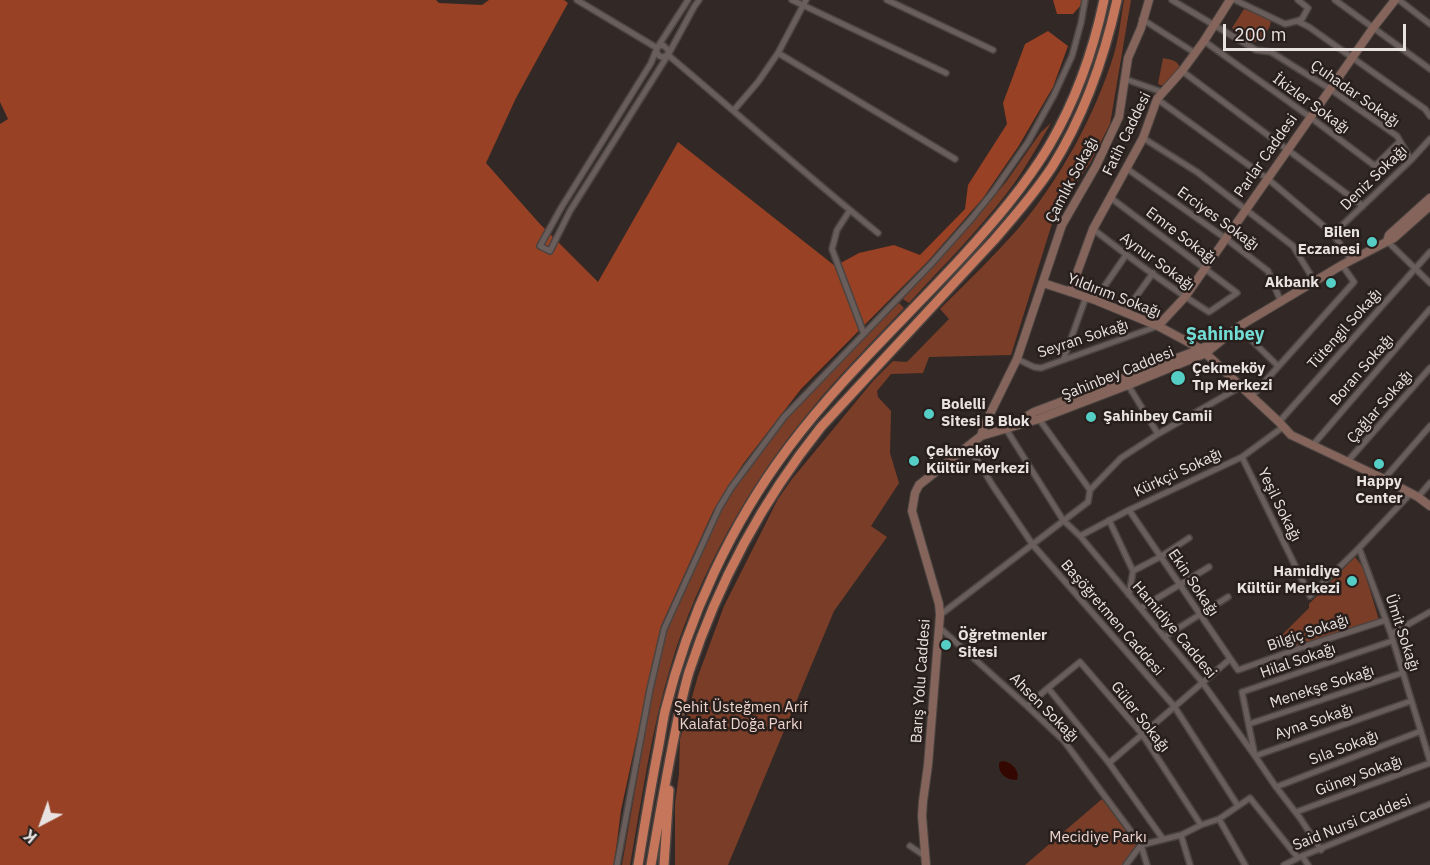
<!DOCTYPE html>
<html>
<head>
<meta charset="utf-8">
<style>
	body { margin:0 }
	#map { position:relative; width:1430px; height:865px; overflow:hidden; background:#322926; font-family:"IBM Plex Sans",sans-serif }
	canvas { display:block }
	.north { position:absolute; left:12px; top:793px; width:60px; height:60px; -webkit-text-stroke:4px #281f1d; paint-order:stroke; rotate:221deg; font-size:16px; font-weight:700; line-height:24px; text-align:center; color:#e8e2e0 }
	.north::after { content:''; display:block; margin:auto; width:21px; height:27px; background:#e8e2e0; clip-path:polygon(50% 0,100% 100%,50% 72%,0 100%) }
	.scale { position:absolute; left:1223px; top:24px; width:183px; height:27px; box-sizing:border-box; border:3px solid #e8e2e0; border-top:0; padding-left:8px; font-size:18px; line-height:21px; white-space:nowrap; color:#e8e2e0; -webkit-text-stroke:4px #281f1d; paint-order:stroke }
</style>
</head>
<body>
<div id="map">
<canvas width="1430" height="865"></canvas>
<div class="north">K</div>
<div class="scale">200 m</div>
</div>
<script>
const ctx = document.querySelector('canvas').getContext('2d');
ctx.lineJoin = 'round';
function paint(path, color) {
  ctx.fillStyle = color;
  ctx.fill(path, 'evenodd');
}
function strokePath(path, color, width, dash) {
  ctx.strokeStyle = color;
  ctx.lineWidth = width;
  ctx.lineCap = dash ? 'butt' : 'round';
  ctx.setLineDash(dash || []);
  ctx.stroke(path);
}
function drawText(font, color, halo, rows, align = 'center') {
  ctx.font = font + ' "IBM Plex Sans",sans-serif';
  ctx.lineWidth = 5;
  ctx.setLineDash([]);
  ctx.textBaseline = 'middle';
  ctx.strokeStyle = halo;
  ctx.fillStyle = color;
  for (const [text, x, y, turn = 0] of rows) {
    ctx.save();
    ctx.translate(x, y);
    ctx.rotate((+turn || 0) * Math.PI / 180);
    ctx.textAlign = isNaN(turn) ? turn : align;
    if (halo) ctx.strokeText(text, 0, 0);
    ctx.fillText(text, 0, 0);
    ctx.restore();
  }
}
paint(new Path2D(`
	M1124 0H1131L1110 124 1090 163 1055 214 1011 355 929 357 923 373 891 374 877 391 878 397 891 411 890 453 899 483 871 526 887 537 834 611 728 865H675V804L679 774 680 739 698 676 724 606 778 499 792 479 873 381 893 361 907 362 949 319 940 309C966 283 993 257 1017 230 1059 181 1095 116 1114 54 1119 37 1121 18 1124 0Z
	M1244 9 1271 20 1270 26 1264 36 1255 42 1232 28Z
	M1163 58C1172 60 1178 60 1181 70L1166 87 1158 84Z
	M1051 123C1037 147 1024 171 1007 193 977 232 942 267 909 303L903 299 899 303 904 308C872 342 838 376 809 412 749 484 698 575 671 665 651 730 642 798 630 865H622L651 699 667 630 720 512 735 488 786 419 962 234 1006 182 1041 132Z
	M1355 557 1363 567 1379 620 1290 650 1282 635 1309 608V604Z
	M1102 799 1137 846 1124 865H1025Z`), '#7a3d28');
paint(new Path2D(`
	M0 0H436L439 3 482 5 489 0H564L568 3 516 98 486 163 539 223 598 282 678 142 835 266 859 253 894 245 920 255 965 209 968 185 1007 124 1003 103 1025 44 1048 31 1068 46 1053 87 1018 147 983 198 928 261 801 389 743 464 713 511 661 626 621 810 614 865H0V124L8 119 0 102Z
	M1053 0H1081V5L1073 14H1057Z`), '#984124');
paint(new Path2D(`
	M1002 761C1011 762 1016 767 1018 775L1017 780C1006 780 998 774 999 763Z`), '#340800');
const street = new Path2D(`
	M577 0 657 48C656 53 658 56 662 57L668 55
	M688 0 657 48 651 63 561 208 540 246 550 251 570 211 668 55 694 7 699 0
	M792 0 946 73
	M887 0 993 50
	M1172 0 1256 50 1271 52 1330 89 1397 136 1411 160
	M1235 0 1285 24 1297 21 1309 27 1425 109 1430 116
	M1335 0 1430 69
	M1399 0 1430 24
	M1142 19 1195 53
	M1297 21 1302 19 1308 8 1298 0
	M1204 41 1310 117 1375 166 1400 141
	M658 47 663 45 668 50V55C738 114 806 175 878 233
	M778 53 955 159
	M1182 71 1363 206
	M1125 79 1162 92
	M1157 99 1268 179 1333 234 1351 260
	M734 110 758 82 778 53 806 0
	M1143 138 1197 172 1293 246 1315 282
	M1126 168 1225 238 1268 271 1281 302
	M850 210 837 230 832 249 864 334
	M1093 229C1130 258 1169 287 1209 312L1237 293 1111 198
	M1333 234 1411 160 1430 139
	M1387 241 1430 283
	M1095 300 1126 255
	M1125 312 1153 273
	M1238 327 1278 366
	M1064 358 1086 297
	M1017 359 1034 367 1041 368 1158 326
	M1128 385 1158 434
	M1251 397 1354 282 1342 265
	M1039 419 1090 490
	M1279 422 1430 252
	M1006 429 1063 520 1080 536 1202 682 1255 756 1276 787 1300 818 1321 850
	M968 445 993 486 1033 545 1174 706 1238 806
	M1312 446 1430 309
	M1242 457 1310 596 1359 548 1411 493
	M1347 462 1430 368
	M1384 479 1430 426
	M1418 497 1430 483
	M1129 510 1238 670 1303 647 1386 620
	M1109 520 1133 571 1129 595
	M1080 536 1129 510 1242 457 1283 427
	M1359 548 1391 634 1430 761
	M1133 571 1160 557 1189 538
	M1141 608 1209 567
	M940 615 1088 502 1090 490 1121 458 1158 434 1240 387
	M940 628 1027 706 1064 741 1141 845 1147 865
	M1391 634 1430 612
	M1164 637 1228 597
	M1392 641 1242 692 1255 756 1411 701
	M1048 688 1080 662 1142 734 1201 825
	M1027 706 1048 688 1109 763 1163 839
	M1249 724 1402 673
	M1109 763 1230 659
	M1276 787 1421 731
	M1296 812 1430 763
	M1219 819 1245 865
	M1181 835 1190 865
	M910 846 925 856
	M1302 856 1308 865
	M617 865 650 689 664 629 719 508 731 488 784 417 932 263 972 218 993 192 1028 142 1054 95 1072 56 1081 23 1085 0
	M1126 865 1141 845 1181 835 1201 825 1219 819 1250 798 1298 858
	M1284 865 1302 856 1430 804`);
const secondary = new Path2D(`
	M1387 241 1389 235 1430 198
	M1043 283 1095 300 1158 326 1201 349 1279 422 1291 435 1384 479 1418 497 1430 506
	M1070 292 1093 229 1143 138 1157 99 1182 71 1204 41 1230 0
	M1158 326 1185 297 1373 28 1395 0
	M1016 423 1034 412 1201 349 1218 339
	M981 436 984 426 1017 359 1062 225 1096 166 1119 117 1128 58 1141 28 1149 0
	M926 865 922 816 923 801 928 765 940 615 939 604 912 511 915 493 919 485 981 436 1039 419 1128 385 1206 353 1238 327 1342 265 1394 238 1430 206`);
const highway = new Path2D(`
	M638 865C644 828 650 792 657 755 660 741 662 725 665 711 688 618 731 524 789 447 840 379 904 320 962 257 994 222 1025 186 1049 146 1076 100 1093 52 1104 0
	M651 865C658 824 665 784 673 743 678 719 682 695 689 672 718 583 763 500 821 427L994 240C1014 217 1035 193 1052 167 1084 116 1104 59 1117 0
	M664 865 669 790`);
strokePath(street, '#4b4441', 8);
strokePath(secondary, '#4b4441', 10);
strokePath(highway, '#4b4441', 12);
strokePath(street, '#695e5b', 5);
strokePath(secondary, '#85655b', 8);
strokePath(highway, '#c6765b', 9);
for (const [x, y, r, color] of [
	[1372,242,6,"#55cec5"],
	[1331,283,6,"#55cec5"],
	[1178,378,8,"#55cec5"],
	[929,414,6,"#55cec5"],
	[1091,417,6,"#55cec5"],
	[914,461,6,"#55cec5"],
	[1379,464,6,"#55cec5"],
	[1352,581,6,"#55cec5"],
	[946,645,6,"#55cec5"]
]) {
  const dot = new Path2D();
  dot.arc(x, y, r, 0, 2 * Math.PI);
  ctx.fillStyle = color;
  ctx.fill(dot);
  strokePath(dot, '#281f1d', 2);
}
drawText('15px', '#e8e2e0', '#281f1d', [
	["Çuhadar Sokağı",1355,94,35],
	["İkizler Sokağı",1311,104,36],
	["Fatih Caddesi",1127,134,-64],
	["Parlar Caddesi",1266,156,-55],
	["Deniz Sokağı",1374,178,-44],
	["Çamlık Sokağı",1072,180,-62],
	["Erciyes Sokağı",1218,219,36],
	["Emre Sokağı",1181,236,37],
	["Aynur Sokağı",1157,262,36],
	["Yıldırım Sokağı",1114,296,21],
	["Tütengil Sokağı",1345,329,-48],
	["Seyran Sokağı",1083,339,-18],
	["Boran Sokağı",1362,370,-49],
	["Şahinbey Caddesi",1118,374,-22],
	["Çağlar Sokağı",1380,407,-49],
	["Kürkçü Sokağı",1178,473,-25],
	["Yeşil Sokağı",1279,505,64],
	["Ekin Sokağı",1193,583,56],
	["Başöğretmen Caddesi",1112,618,49],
	["Hamidiye Caddesi",1174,630,50],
	["Bilgiç Sokağı",1308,633,-19],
	["Ümit Sokağı",1402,633,72],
	["Hilal Sokağı",1298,661,-19],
	["Barış Yolu Caddesi",921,681,-86],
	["Menekşe Sokağı",1322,687,-18],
	["Ahsen Sokağı",1044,708,45],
	["Güler Sokağı",1140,717,52],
	["Ayna Sokağı",1314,722,-19],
	["Sıla Sokağı",1344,748,-21],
	["Güney Sokağı",1359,776,-20],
	["Said Nursi Caddesi",1352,823,-22]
]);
drawText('bold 15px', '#e8e2e0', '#281f1d', [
	["Bilen",1360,233,"right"],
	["Eczanesi",1360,250,"right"],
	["Akbank",1319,283,"right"],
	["Çekmeköy",1192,369],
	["Tıp Merkezi",1192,386],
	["Bolelli",941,405],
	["Sitesi B Blok",941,422],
	["Şahinbey Camii",1103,417],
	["Çekmeköy",926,452],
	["Kültür Merkezi",926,469],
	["Happy",1379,482,"center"],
	["Center",1379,499,"center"],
	["Hamidiye",1340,572,"right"],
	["Kültür Merkezi",1340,589,"right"],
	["Öğretmenler",958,636],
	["Sitesi",958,653]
], 'left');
drawText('15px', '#edd4cc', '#281f1d', [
	["Şehit Üsteğmen Arif",741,708],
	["Kalafat Doğa Parkı",741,725],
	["Mecidiye Parkı",1098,838]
]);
drawText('bold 18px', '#72ddd5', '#281f1d', [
	["Şahinbey",1225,335]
]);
</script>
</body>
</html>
